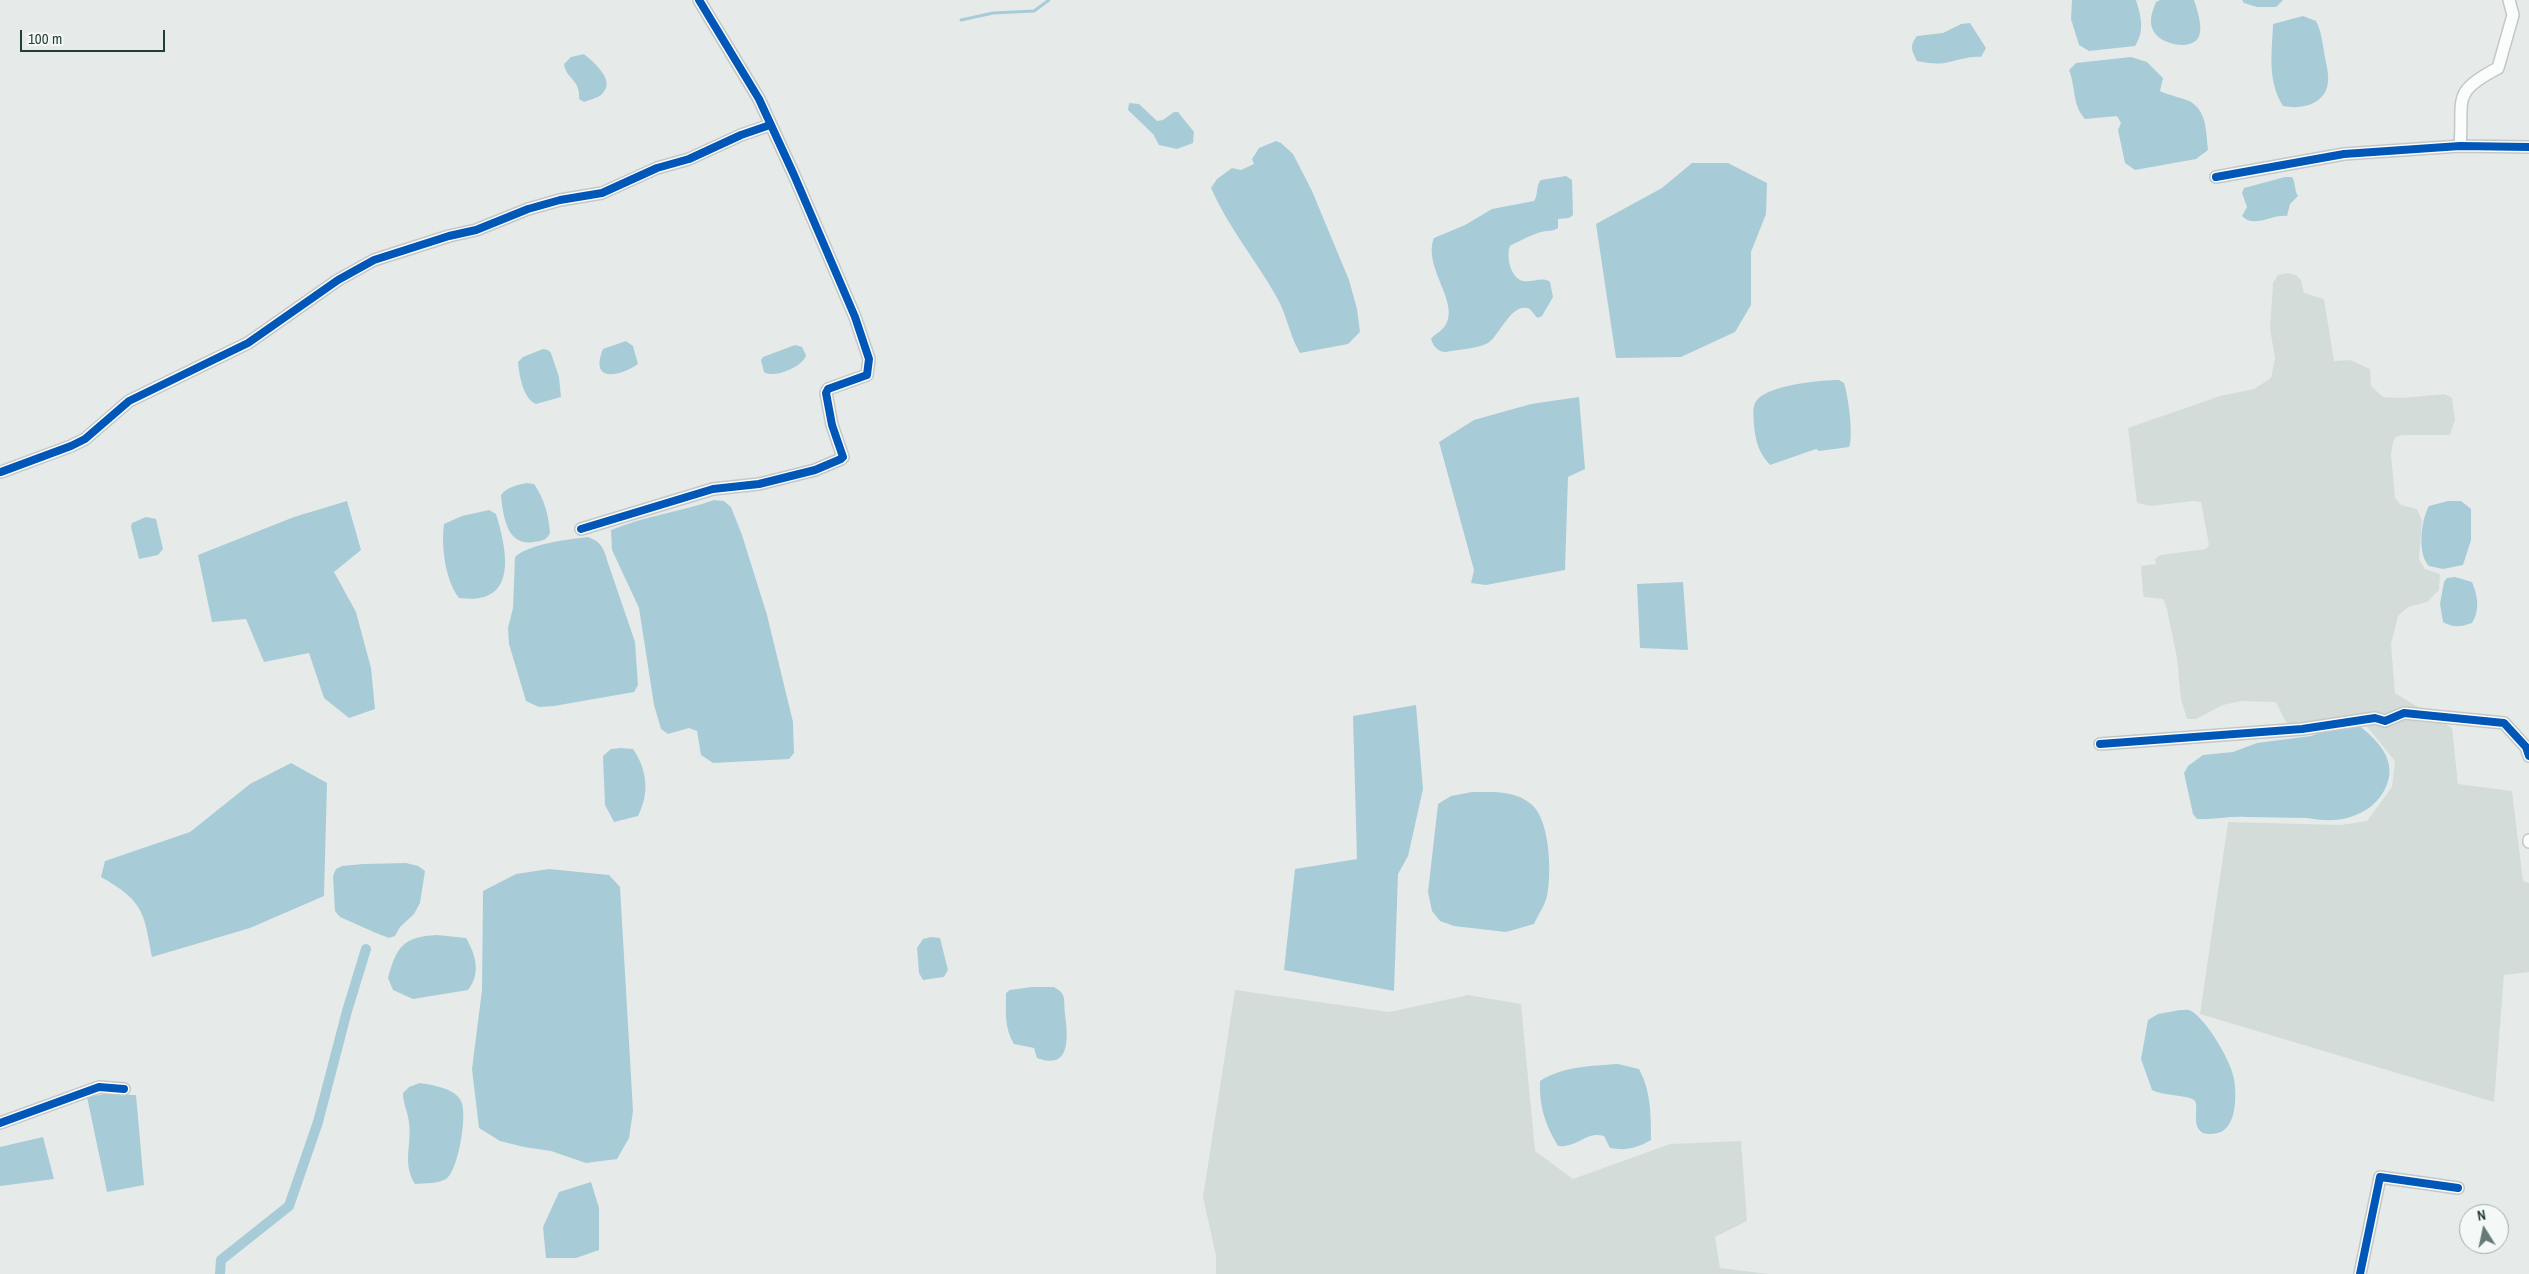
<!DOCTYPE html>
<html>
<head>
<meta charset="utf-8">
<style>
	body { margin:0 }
	#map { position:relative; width:2529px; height:1274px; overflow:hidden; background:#e6ebe9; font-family:"Archivo Narrow",sans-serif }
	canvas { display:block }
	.north { position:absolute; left:2459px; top:1204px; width:50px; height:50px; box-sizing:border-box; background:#f4f9f7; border:1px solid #a1aeab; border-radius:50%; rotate:350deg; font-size:14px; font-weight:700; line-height:20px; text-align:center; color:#243d39 }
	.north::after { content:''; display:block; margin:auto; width:18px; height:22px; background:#687a77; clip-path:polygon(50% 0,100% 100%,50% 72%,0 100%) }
	.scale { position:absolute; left:20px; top:30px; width:145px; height:22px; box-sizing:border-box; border:2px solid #243d39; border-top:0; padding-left:6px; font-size:15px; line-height:18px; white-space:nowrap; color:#243d39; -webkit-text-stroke:4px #f4f9f7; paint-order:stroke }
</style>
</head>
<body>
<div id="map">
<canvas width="2529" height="1274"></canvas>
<div class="north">N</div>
<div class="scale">100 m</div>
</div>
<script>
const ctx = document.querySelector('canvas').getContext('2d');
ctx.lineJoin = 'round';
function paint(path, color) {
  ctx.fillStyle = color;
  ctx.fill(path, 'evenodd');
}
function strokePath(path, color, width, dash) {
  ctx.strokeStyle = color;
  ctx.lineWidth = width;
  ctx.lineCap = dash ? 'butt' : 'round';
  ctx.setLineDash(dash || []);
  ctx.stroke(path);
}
paint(new Path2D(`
	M2288 273 2296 275 2301 280 2304 293 2324 299 2334 361 2350 360 2370 369 2371 386 2383 397 2402 398 2445 394 2452 398 2455 420 2450 435H2402L2396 437 2393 442 2391 454 2395 498 2401 505 2417 509 2422 521 2419 559 2425 569 2440 574 2439 590 2427 602 2408 607 2398 616 2391 644 2395 693 2452 728 2458 784 2512 791 2523 881 2529 883V972L2504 975 2494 1102 2200 1014 2228 822 2341 825 2367 821 2392 787 2395 761 2360 718 2294 726 2286 722 2276 702 2241 701 2223 705 2196 719H2187L2181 699 2177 658 2167 609 2163 599 2144 597 2143 593 2141 566 2156 564 2155 559 2160 555 2206 549 2209 545 2201 502 2193 501 2150 506 2137 503 2128 428 2220 396 2254 389 2271 378 2275 358 2270 329 2273 283 2278 275Z
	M1235 990 1389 1012 1468 995 1521 1004 1535 1151 1573 1179 1670 1144 1741 1141 1747 1221 1715 1237 1720 1268 1769 1274H1216V1256L1203 1197Z`), '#d4dcd9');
paint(new Path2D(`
	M2072 0H2136C2141 16 2145 31 2135 46L2089 51 2079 45 2071 19Z
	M2160 0H2194C2197 9 2204 29 2198 38 2190 51 2161 44 2154 32 2148 22 2152 12 2156 2Z
	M2242 0H2283L2276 7H2257L2244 3Z
	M2303 16 2316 21C2321 31 2322 39 2324 51 2325 61 2329 71 2328 82 2326 104 2302 110 2283 106 2267 80 2272 53 2273 24Z
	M1970 23 1986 48 1981 57C1969 56 1960 60 1949 62 1938 65 1928 63 1917 61 1912 51 1909 46 1917 36L1943 33 1961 24Z
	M584 54C592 61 617 80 602 94 598 98 589 100 584 102L579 99C581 80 566 79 564 64L571 57Z
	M2131 57 2147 62 2163 78 2160 91C2170 96 2184 98 2191 102 2207 112 2206 132 2208 150L2196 159 2135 170 2125 163 2118 130 2121 123 2117 116 2085 119C2072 105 2076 88 2069 70L2076 63Z
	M1129 103 1139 104 1157 121 1163 120 1174 112H1178L1194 132 1193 143 1177 149 1159 145 1153 134 1128 110Z
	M1276 141 1281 143 1293 154 1312 191 1349 280 1357 309 1360 332 1348 344 1300 353C1289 335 1287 314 1276 296 1255 259 1228 227 1211 188L1217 179 1232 168 1241 170 1254 164 1252 159 1259 148Z
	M1692 163H1728L1767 183 1766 214 1751 252V305L1735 332 1681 357 1616 358 1596 224 1662 188Z
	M1566 176 1572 180 1573 215 1569 218 1558 219V228C1552 232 1548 230 1541 232 1531 235 1519 241 1510 246 1506 255 1510 278 1523 281 1532 283 1542 276 1550 282L1553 297 1542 316 1538 318C1533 315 1532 309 1527 308 1511 304 1499 336 1488 343 1477 349 1459 349 1446 352 1438 352 1433 346 1431 339 1434 334 1441 332 1445 326 1461 303 1422 267 1434 238L1465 225 1492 209 1534 201C1539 194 1535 186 1541 180Z
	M2285 177H2292C2296 183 2294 190 2298 196L2290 204 2287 216C2272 214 2254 229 2242 216L2247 207 2242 193 2244 188Z
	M626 341 633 346 638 364C620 377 589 383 603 349Z
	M795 345 802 347 806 355C804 367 772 379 764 372L761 360 763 357Z
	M543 349 548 350 551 353 559 377 561 397 536 404C523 399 519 374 518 362L523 357Z
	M1839 380 1844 383C1848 395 1854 437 1849 447L1819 451 1816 449 1770 465C1759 453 1756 443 1754 426 1754 419 1752 410 1755 403 1763 385 1822 380 1839 380Z
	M1579 397 1585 469 1568 477 1565 570 1486 585 1471 583 1474 570 1439 442 1474 420 1531 404Z
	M527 483 534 484C544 498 549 516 550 533 547 540 542 541 534 542 507 547 503 516 501 495 507 487 517 485 527 483Z
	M714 500 724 501 731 507 742 535 767 615 793 722 794 753 789 759 713 763 701 755 697 731 689 728 668 734 661 729 654 705 639 608 612 550 611 530C645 516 680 512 714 500Z
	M347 501 361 550 334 572 356 612 371 668 375 709 349 718 324 698 309 653 264 662 246 619 212 622 198 555 294 517Z
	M2448 501H2461L2471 509V540L2463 565 2443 569 2429 566C2417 554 2421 520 2429 506Z
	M489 510 496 514C508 553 518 606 459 598 445 580 441 546 444 524L462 516Z
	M146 517 156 519 163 549 158 555 139 559 131 527 132 523Z
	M588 537C600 541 604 548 607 560L635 642 638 685 634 692 554 706 539 707 526 701 509 644 508 628 513 608 515 557C528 544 570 539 588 537Z
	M2455 577 2472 582C2478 596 2480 610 2472 623 2460 627 2454 628 2443 622L2440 604 2444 582 2447 578Z
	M1683 582 1688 650 1640 648 1637 584Z
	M1416 705 1423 789 1408 856 1398 874 1394 991 1284 970 1295 869 1357 859 1353 716Z
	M2358 725C2374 737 2393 755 2389 777 2384 803 2359 819 2333 820 2325 821 2315 819 2307 818 2286 818 2266 817 2246 817 2229 816 2213 820 2197 819L2193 814 2184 773 2188 766 2203 755 2233 752 2257 743 2311 736 2339 726Z
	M621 748 633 749C647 769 650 793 638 816L614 822 605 805 603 756 611 749Z
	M291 763 327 783 324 896 250 928 152 957C144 911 143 901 101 877L105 861 190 832 250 784Z
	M1472 792C1492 792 1515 790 1531 804 1550 819 1552 873 1547 896 1545 905 1538 915 1534 924L1506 932 1454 926 1440 921 1432 911 1428 892 1438 804 1451 796Z
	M406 863 418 866 425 871 420 903 414 914 400 927 395 936 389 938 376 933 340 917 335 911 333 876 336 869 342 866 363 864Z
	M549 869 609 875 620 887 633 1111 629 1138 617 1159 586 1163 551 1151 524 1147 500 1141 479 1128 472 1069 482 990 483 891 516 874Z
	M437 935 466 938C476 955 481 974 468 990L413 999 393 990 388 978C397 946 403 937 437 935Z
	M931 937 940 938 948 970 944 977 923 980 919 973 917 948 923 939Z
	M1032 987H1054C1057 989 1061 991 1063 995 1065 1000 1064 1008 1065 1014 1068 1037 1071 1071 1037 1058L1034 1048 1014 1044C1004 1028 1006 1011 1006 993L1010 990Z
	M2180 1010C2184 1010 2188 1009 2191 1011 2206 1019 2229 1058 2233 1075 2237 1090 2238 1128 2218 1133 2186 1140 2200 1109 2195 1101 2191 1095 2163 1096 2152 1090L2141 1059 2148 1020 2158 1014Z
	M1618 1064 1639 1069C1651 1091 1651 1115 1651 1140 1637 1148 1626 1151 1610 1148L1604 1136C1585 1131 1579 1148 1558 1146 1545 1125 1539 1106 1540 1081 1564 1066 1591 1066 1618 1064Z
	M420 1083C432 1085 455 1088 461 1101 468 1114 458 1172 446 1179 438 1184 425 1183 415 1184 402 1164 412 1145 409 1123 408 1112 403 1104 403 1093L409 1087Z
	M105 1094 136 1095 144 1185 107 1192 87 1097Z
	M43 1137 54 1179 0 1186V1147Z
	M591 1182 599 1208V1250L576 1258H546L543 1227 559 1192Z`), '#a8ccd7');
strokePath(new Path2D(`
	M961 20 993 13 1034 11 1049 0`), '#a8ccd7', 3);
strokePath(new Path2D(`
	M220 1274 221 1260 289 1206 318 1122 347 1011 366 949`), '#a8ccd7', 10);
const minor = new Path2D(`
	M2460 146C2464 99 2450 93 2498 68L2513 15 2509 0
	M2216 177 2344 154 2460 146 2529 147
	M1 472 71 446 85 439 129 401 248 343 338 280 374 260 449 236 476 230 528 209 560 200 602 193 657 168 689 159 741 135 770 125
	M581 529 713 489 759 484 815 470 841 459 843 457 832 425 826 393 828 389 867 375 869 359 855 317 794 175 759 99 699 0
	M2100 744 2302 729 2375 718 2385 721 2404 713 2504 723 2526 747 2529 756
	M2529 840V842
	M0 1123 99 1087 124 1089
	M2360 1274 2380 1177 2458 1188`);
strokePath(minor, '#c3c8c6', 14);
strokePath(minor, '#fbfcfc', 11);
strokePath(new Path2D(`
	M2216 177 2344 154 2460 146 2529 147
	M1 472 71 446 85 439 129 401 248 343 338 280 374 260 449 236 476 230 528 209 560 200 602 193 657 168 689 159 741 135 770 125
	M581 529 713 489 759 484 815 470 841 459 843 457 832 425 826 393 828 389 867 375 869 359 855 317 794 175 759 99 699 0
	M2100 744 2302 729 2375 718 2385 721 2404 713 2504 723 2526 747 2529 756
	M0 1123 99 1087 124 1089
	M2360 1274 2380 1177 2458 1188`), '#0057b8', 8);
</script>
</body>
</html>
